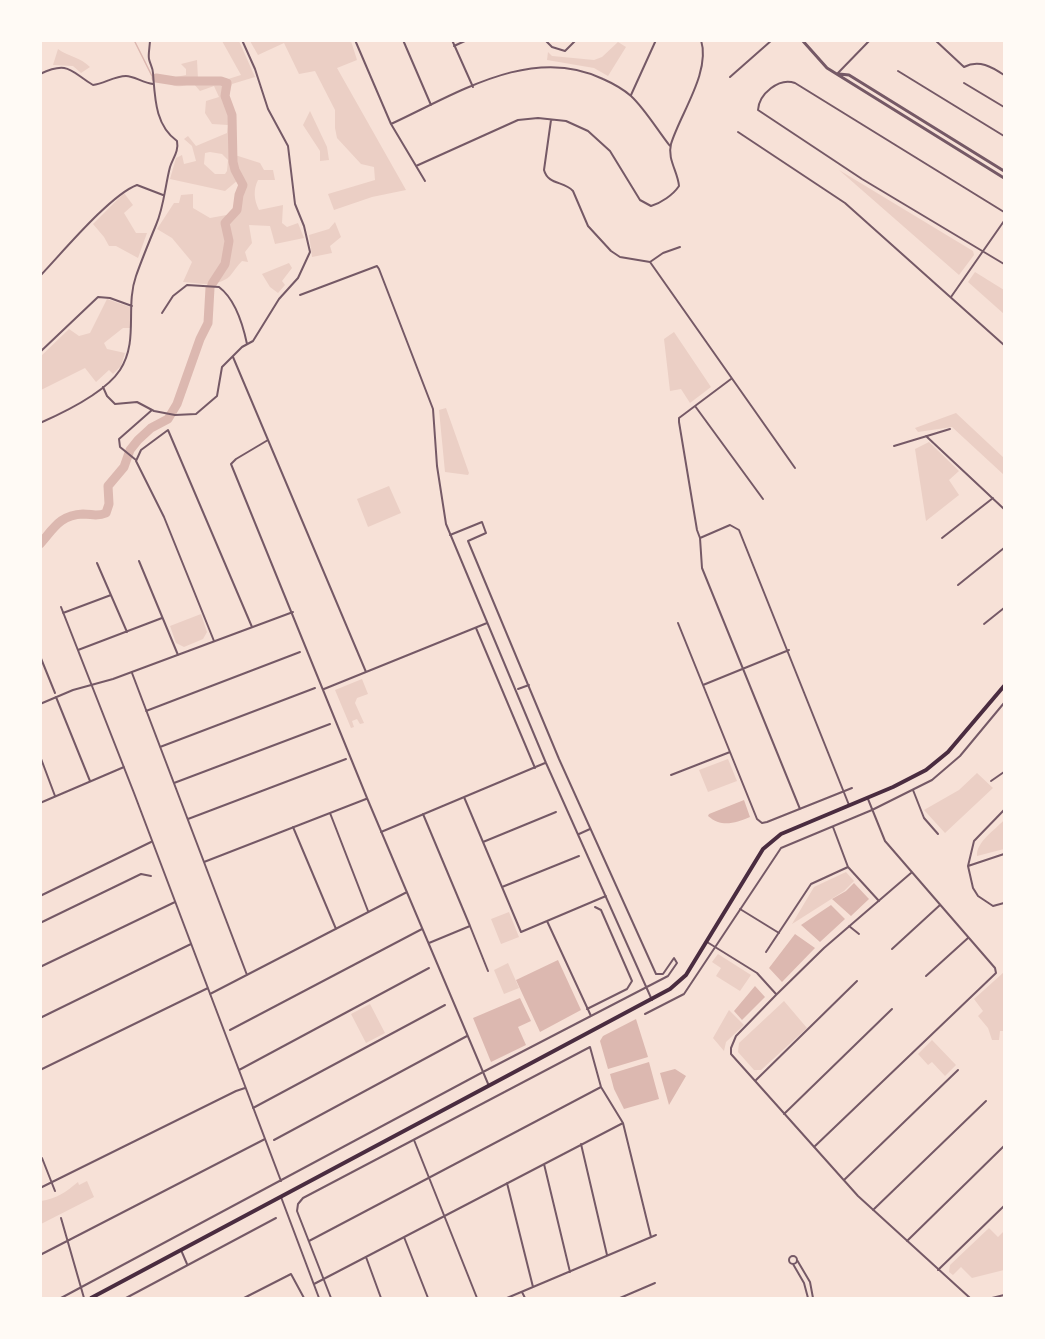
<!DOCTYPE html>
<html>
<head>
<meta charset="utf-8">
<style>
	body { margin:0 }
	#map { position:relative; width:1045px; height:1339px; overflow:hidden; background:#f7e1d7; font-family:Karla,sans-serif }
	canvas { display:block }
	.frame { position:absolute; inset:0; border:42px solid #fffaf5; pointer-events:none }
</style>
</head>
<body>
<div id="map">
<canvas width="1045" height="1339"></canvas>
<div class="frame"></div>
</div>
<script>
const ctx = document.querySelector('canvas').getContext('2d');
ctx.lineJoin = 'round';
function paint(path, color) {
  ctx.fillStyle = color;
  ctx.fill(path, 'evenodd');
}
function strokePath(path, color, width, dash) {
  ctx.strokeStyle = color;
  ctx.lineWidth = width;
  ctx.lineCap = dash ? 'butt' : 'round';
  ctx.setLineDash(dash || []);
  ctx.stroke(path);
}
paint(new Path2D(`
	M222 41H239L255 77 232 84 229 95 236 121 235 155 260 163 264 170H273L275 180H258C253 190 254 200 259 210L283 205 282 223 287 227 298 223 304 238 275 244 270 226 249 225 252 243 245 252 248 262 242 261C237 266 234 271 230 276 217 288 199 283 183 282L192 262 172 238 157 229 174 203H179L181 195 193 194V208L210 218 232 214C234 211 240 188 240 184L238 180 225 191 170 179 176 158 182 155 184 164 196 161 192 146 184 139 188 136 196 146 227 133 228 125 212 124 205 113 206 101 219 97 214 86 200 91 193 83C182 87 174 89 166 79L186 75V69L181 64 197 60 198 79 225 80 241 75ZM210 152 222 154 228 160 227 171 225 174H215L204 164 205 153Z
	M250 41H351L357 60 337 68 406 190 372 197 334 210 328 194 375 180 374 167 361 164 337 138 335 128V110L315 71 299 74 284 43 258 55Z
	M618 42 626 47 608 76 594 68 547 60 548 52 552 56 594 60 602 57Z
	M58 49C69 57 80 57 90 67L81 73 73 66 53 65Z
	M310 111 327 147 329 160 320 161V151L303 125Z
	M839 170 973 251 974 255 959 275Z
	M124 193 133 205 124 213 136 233H147L138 258 116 246H109L104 237 93 224Z
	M335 222 341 237 330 246 332 253 312 257 309 235 329 229Z
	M289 263 292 268 282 281 285 285 278 293 270 287 262 274Z
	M975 272 1004 290V314L968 282Z
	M107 299 130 307V328H123L104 343 107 349 125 353 121 366 113 374 109 370 96 382 85 368 41 390V356L69 329 79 336 90 333Z
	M674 332 711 387 690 403 681 389 670 391 664 339Z
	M446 408 469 473 468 475 445 472 439 410Z
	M956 413 1004 458V475L952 427 918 432 915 428Z
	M929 442 959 471 949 480 959 495 926 521 915 449Z
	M389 486 401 513 368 527 357 499Z
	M201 614 207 632 203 639 184 647 176 643 170 626Z
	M362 679 368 694 357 698 355 703 364 723 360 724 357 719 352 721 354 727 351 728 335 690Z
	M728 759 737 781 708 792 699 770Z
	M977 773 993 788 945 833 924 810 959 790Z
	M1004 820V849L977 856C976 842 995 830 1004 820Z
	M846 872 854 881 844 891 792 924 814 887Z
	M509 912 519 937 501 944 491 919Z
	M718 954 751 975 740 991 716 976 721 968 712 962Z
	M508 963 519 988 504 994 494 970Z
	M1004 972V1031H1000L999 1040H992L988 1028 978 1016 983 1011 974 999Z
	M784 1001 807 1028 761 1070H754L738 1052 739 1043Z
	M370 1004 385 1033 366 1043 351 1014Z
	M729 1010 744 1025 726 1042 724 1051 713 1038Z
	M932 1040 956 1065 945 1076 932 1062 928 1065 918 1054Z
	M87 1181 94 1197 41 1224V1201C56 1199 66 1192 78 1182L79 1185Z
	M989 1228 998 1237 1004 1231V1270L972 1278 961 1267 953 1275 949 1272 950 1265Z`), '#ebcfc5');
paint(new Path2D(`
	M744 800 750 817C735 823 722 828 708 816L709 814Z
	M854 883 869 899 851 916 832 899 846 891Z
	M831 905 845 919 820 942 801 925Z
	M795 934 815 948 782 982 769 968Z
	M558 960 581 1010 540 1032 516 980Z
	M755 986 765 997 742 1020 734 1011Z
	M520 998 531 1021 518 1027 526 1045 491 1062 473 1018Z
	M636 1019 648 1057 608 1069 600 1041 603 1036Z
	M649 1062 659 1099 624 1109 614 1089 610 1074Z
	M675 1069 686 1076 669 1105 660 1073Z`), '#dcb8b0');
strokePath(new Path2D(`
	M134 40 152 76`), '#dcb8b0', 1.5);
strokePath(new Path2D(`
	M156 78 175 81H221L227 83 225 96 232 115 233 162 235 170 243 185 239 195 237 210 225 223 229 241 225 264 212 284
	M40 544C54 528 60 515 83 514 92 514 97 517 106 513L109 504 108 486 124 467 130 450 138 440 151 428 168 419 177 404 200 339 208 323 210 288`), '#dcb8b0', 9);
strokePath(new Path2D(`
	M355 40 391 124 425 181
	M403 40 431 105
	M452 40 473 87
	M545 40 552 47 565 51 576 40
	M935 40 964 67C979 59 992 67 1004 75
	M454 46 467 40
	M898 71 1004 136
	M40 74C69 60 71 72 93 85 104 84 114 76 126 76 134 76 143 83 153 84
	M837 74 870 40
	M730 77 772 40
	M964 83 1004 107
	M631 95 656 40
	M551 120 544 170C548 185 564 181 573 191L588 226 611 251 620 257 650 262 663 253 680 247
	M391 124C456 94 532 44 603 79 612 83 623 89 631 96 645 109 658 131 670 146
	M738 132 845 203 1004 345
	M416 166 518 120 538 118 566 121 588 131 610 151 640 200 651 206C661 203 673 195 679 186 678 172 667 159 671 144 680 114 711 72 701 40
	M1004 212 795 83C779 77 759 94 758 110L862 179 1004 264
	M650 262 795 468
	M40 276C62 253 110 195 137 185L163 195
	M300 295 377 266 379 269 433 409 437 466 446 524 546 763 652 1000
	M951 297 1004 221
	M162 313 173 296 187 285 219 287C235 299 243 325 247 344
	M40 352 98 297 110 298 132 306
	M233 357 366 672
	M731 379 679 418V422L697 530 700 538 702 568 800 809
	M103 387 107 396 115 404 137 402 154 411 175 415 196 414 217 396 222 367 242 347 253 341 279 299 298 278 310 252 304 226 295 204 288 146 268 109 255 69 242 40
	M695 406 763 499
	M40 423C65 412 105 393 120 370 139 341 125 307 136 276 142 259 149 242 156 225 164 207 165 186 170 167 173 158 179 151 177 141 155 125 155 98 153 73 153 68 150 64 149 59 148 54 150 46 150 40
	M926 436 1004 509
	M268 440 236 459 231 464 367 798 489 1086
	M894 446 950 429
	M136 460 120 447 119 439 152 410
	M700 538 730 525 739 530 849 805
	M942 538 993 498
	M139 561 178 655
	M97 563 127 632
	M958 585 1004 548
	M61 607 134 793 281 1181
	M63 613 111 595
	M678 623 757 819 762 823 767 822 852 788
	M984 624 1004 608
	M476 628 535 768
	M214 641 164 517 136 461 141 450 168 430 252 627
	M78 650 162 618
	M40 656 55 693
	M132 673 247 975
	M703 685 789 650
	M324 689 487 623
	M518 689 529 685
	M56 697 90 781
	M40 704 73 690 113 679 293 612
	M146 711 300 652
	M160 747 315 688
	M40 756 55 796
	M671 775 730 752
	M991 781 1004 772
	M174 783 330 724
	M913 790 924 818 938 834
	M464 797 521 932 606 896
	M40 803 124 767
	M1004 810 974 841 968 866 973 888 978 896 993 906 1004 903
	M330 813 368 911
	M423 814 470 926 429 943
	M188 819 346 759
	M293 827 336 929
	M833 827 848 867 879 901
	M381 832 545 763
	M579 834 590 829
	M483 842 556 812
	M204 862 366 799
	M968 866 1004 854
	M911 873 824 948 776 995 736 1036 731 1048V1054L858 1196 970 1298
	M502 887 579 856
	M40 896 151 842
	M740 909 779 933
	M547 921 591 1016
	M40 923 141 874 151 876
	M470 926 488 971
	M849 926 859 934
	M707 942 757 973 776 994
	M892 949 940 905
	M766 952 811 884 848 867
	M40 967 175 902
	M926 976 968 938
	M210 994 407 892
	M587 1009 627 989 632 981 601 910 595 907
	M645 1014 684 994 781 848 872 810 932 780 960 756 1004 703
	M40 1018 191 944
	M230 1030 422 929
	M40 1070 208 988
	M239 1070 429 968
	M755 1081 857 981
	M253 1108 445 1005
	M784 1114 892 1009
	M274 1140 467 1036
	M414 1140 477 1298
	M581 1144 607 1255
	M814 1147 996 973 995 968 885 841 868 799
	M42 1158 55 1191
	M544 1164 570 1272
	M844 1180 958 1070
	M507 1183 533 1287
	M40 1188 236 1091 245 1088
	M281 1197 319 1298
	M873 1210 986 1101
	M61 1218 84 1298
	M404 1237 428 1298
	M309 1241 601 1087
	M907 1241 1004 1146
	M181 1250 187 1264
	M40 1255 265 1139
	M789 1260a4 4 0 1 1 8 0a4 4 0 1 1-8 0Z
	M366 1257 381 1298
	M797 1260 810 1282 813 1298
	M793 1264 804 1283 808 1298
	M938 1270 1004 1206
	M314 1284 623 1123
	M522 1292 525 1298
	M61 1298 483 1072 668 976 677 963 674 958 663 974H656L559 759 468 541 486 533 482 522 450 535
	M126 1298 276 1218
	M244 1298 291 1274 304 1298
	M331 1298 297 1211 298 1204 303 1198 590 1047 601 1087 623 1123 651 1237
	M507 1298 656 1235
	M620 1298 655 1283
	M992 1298 1004 1295`), '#755966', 2);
strokePath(new Path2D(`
	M802 40 827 68 1004 178
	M839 74 849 75 1004 171`), '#755966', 3);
strokePath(new Path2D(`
	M91 1298 670 989 686 975 763 849 781 834 893 787 926 770 948 752 1004 686`), '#4a2c40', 4);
</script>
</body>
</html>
